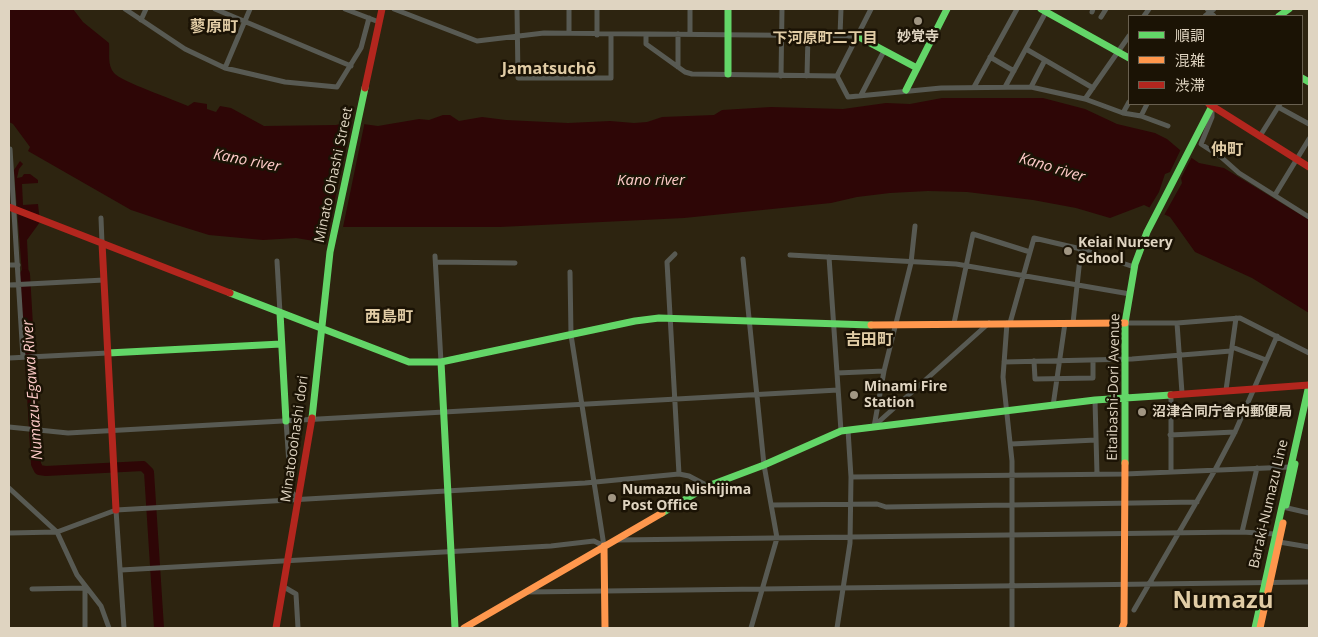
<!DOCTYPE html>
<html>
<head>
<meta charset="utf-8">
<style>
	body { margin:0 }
	#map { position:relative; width:1318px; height:637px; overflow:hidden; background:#2d2410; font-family:"Open Sans","Noto Sans JP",sans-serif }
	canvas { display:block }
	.frame { position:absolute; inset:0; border:10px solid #dfd4c1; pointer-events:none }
	.legend { position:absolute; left:1128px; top:15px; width:175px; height:90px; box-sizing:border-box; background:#1b1305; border:1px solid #696050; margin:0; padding:6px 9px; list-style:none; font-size:15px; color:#dfd4c1 }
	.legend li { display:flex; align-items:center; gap:10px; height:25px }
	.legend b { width:25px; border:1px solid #696050 }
</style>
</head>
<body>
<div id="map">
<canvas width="1318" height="637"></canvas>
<div class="frame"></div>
<ul class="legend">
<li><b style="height:6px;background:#63d668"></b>順調</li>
<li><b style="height:6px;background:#ff974d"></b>混雑</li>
<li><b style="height:6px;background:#b3261e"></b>渋滞</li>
</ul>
</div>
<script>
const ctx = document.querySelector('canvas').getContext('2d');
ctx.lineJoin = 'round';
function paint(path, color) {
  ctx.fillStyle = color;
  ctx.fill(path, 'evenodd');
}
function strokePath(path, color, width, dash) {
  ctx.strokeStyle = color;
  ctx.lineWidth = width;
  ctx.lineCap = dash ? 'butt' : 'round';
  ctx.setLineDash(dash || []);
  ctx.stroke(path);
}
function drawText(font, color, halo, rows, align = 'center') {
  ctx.font = font + ' "Open Sans","Noto Sans JP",sans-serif';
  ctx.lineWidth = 5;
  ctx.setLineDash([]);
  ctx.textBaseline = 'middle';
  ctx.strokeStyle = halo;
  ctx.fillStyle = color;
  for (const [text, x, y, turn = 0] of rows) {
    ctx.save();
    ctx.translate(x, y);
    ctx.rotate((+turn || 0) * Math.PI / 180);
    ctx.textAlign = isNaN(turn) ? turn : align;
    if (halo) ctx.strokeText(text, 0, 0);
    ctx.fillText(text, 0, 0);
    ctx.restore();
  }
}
paint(new Path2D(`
	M9 9H73L83 22 109 43C110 53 107 65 114 73 120 81 175 100 188 106L194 102 207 104V109L216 112 220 106 231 108 264 126 336 125 348 122 378 126 419 119 429 120 443 115H450L459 121 482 117 506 120 568 123 610 121 634 123 647 122 662 117 714 115 722 110 771 107 843 109 886 103 910 104 942 98H1043L1085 109 1117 124 1155 133 1167 139 1180 150 1199 163 1224 168 1309 220V313L1252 278 1195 252 1170 217 1144 205 1110 218 1076 208 1033 200 967 192 928 191 890 193 857 197 831 203 684 218 500 227H343L326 243 296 238 263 240 209 235 167 222 131 210 28 151 30 147 13 124 9 122Z
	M20 161 23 164 19 169 17 178 22 177 24 174H30L38 180V183L22 184 23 205 38 204 40 222 27 240 29 282 23 286 14 170Z`), '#2e0606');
paint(new Path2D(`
	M352 120 365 121 342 232 325 245Z
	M1181 149 1193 155 1181 178 1182 183 1163 217 1148 210 1159 192 1165 174 1170 172Z`), '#2d2410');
strokePath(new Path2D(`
	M25 274 36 464 39 470 46 471 143 466 149 472 159 628`), '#2e0606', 10);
strokePath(new Path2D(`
	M125 9 185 49 225 68 285 82 337 87 361 48 369 18
	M215 9 351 66
	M345 9 379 22
	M394 9 477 41 544 33 857 36
	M517 9 518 78H611V35
	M690 9V34
	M1207 9 1214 16
	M1092 12 1093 9
	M1144 16 1149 9
	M1205 16 1214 9
	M1101 17 1106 9
	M141 20 146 9
	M569 33V9
	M646 34V44L685 72 692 74 837 76
	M678 34V67
	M597 35V9
	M840 35 841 9
	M1026 49 1093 88
	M990 57 1014 71
	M225 68 250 9
	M781 76 782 9
	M807 76 808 35
	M837 76 848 97 941 88 1031 87 1085 99 1123 113 1141 116 1168 126
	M837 76 871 9
	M974 87 1017 9
	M1005 87 1047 10
	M1031 87 1045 60
	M861 95 884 51
	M1085 99 1129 36
	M1278 107 1309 124
	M1212 108V117L1201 144 1221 157 1239 173 1309 217
	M1123 113 1129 102
	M1141 116 1147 104
	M1260 136 1280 104
	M10 149 23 357
	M1275 195 1309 139
	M101 218 102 243
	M675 254 667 262 679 474
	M790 255 956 264 1130 294
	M435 256 441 362
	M829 257 841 431
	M743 259 764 465 777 538 751 628
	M277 261 280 313
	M436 262 515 263
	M9 265H18
	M570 272 571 335 604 546
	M9 285 104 280
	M954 323 973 234 1030 252 1034 238 1081 249 1134 267
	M1007 323 1003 377 1012 461V628
	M1010 323 1030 252
	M1073 323 1081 249
	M1125 323H1177L1240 318 1309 353
	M1177 323 1182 393
	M1232 347 1266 360
	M9 358 108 353
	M1034 361 1035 379 1093 378V360
	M1004 362 1132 359 1231 351
	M837 373 884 371
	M1226 390 1236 318
	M1095 400 1097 474
	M1053 406 1065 323
	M286 421 291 492 299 499
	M874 426 989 323
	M9 427 68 433 838 390
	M874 427 884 371 911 263 915 226
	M1170 435 1235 432
	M1011 444 1096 440
	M1171 472V394
	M851 477 1125 474 1290 467
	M9 488 57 532 77 575 101 606 109 628
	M772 505 877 504 886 507 1197 502
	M1283 507 1309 513
	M116 510 124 628
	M1242 532 1257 468
	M9 533 57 532 116 510 585 483 679 474 689 476 708 486
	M617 540 1242 532 1275 534
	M1279 542 1309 547
	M121 570 551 546 594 541 604 546
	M284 587 296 594 298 628
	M32 589 85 588V628
	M527 592 1309 582
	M1134 610 1215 470 1235 432 1277 336
	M837 628 850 543 851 477 848 430`), '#585a53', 5);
strokePath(new Path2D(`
	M728 9V74
	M1041 9 1129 58
	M1279 16 1289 9
	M857 36 917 68
	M1302 78 1309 82
	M906 90 947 9
	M230 293 409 362H441L635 321 659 318 871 325
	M280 313 286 421
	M108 353 281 344
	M441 362 455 628
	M312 418 330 252 365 88
	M1125 463V323L1135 264 1147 232 1213 104
	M1286 505 1295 464
	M662 513 708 486 764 465 841 431 1095 400 1171 395
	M1255 628 1309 385`), '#63d668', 7);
strokePath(new Path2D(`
	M871 325 1125 323
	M604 546 605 628
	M464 628 662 513
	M1122 628 1124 623 1125 463
	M1260 628 1283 523`), '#ff974d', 7);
strokePath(new Path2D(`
	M365 88 382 9
	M1209 104 1309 167
	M9 207 230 293
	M102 243 116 510
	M1171 395 1309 385
	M276 628 312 418`), '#b3261e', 7);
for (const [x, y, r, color] of [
	[918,21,5,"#a19683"],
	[1068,251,5,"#a19683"],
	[854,395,5,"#a19683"],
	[1142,412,5,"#a19683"],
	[612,498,5,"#a19683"]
]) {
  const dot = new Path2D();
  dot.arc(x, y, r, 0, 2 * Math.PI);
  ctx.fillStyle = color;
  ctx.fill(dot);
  strokePath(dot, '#1b1305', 2);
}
drawText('bold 14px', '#dfd4c1', '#1b1305', [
	["妙覚寺",918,37,"center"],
	["Keiai Nursery",1078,243],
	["School",1078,259],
	["Minami Fire",864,387],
	["Station",864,403],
	["沼津合同庁舎内郵便局",1152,412],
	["Numazu Nishijima",622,490],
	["Post Office",622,506]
], 'left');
drawText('14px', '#dfd4c1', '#1b1305', [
	["Minato Ohashi Street",334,175,-78],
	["Eitaibashi-Dori Avenue",1114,387,-89],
	["Minatooohashi dori",295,439,-82],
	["Baraki-Numazu Line",1269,504,-77]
]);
drawText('bold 15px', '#e1cca5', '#1b1305', [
	["下河原町二丁目",825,39]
]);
drawText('italic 15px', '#fdcac7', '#1b1305', [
	["Kano river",247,161,11],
	["Kano river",1052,168,17],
	["Kano river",651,181],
	["Numazu-Egawa River",33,390,-94]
]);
drawText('bold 16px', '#e1cca5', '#1b1305', [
	["蓼原町",214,27],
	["Jamatsuchō",549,69],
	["仲町",1227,150],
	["西島町",389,317],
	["吉田町",869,340]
]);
drawText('bold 24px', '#e1cca5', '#1b1305', [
	["Numazu",1223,601]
]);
</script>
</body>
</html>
